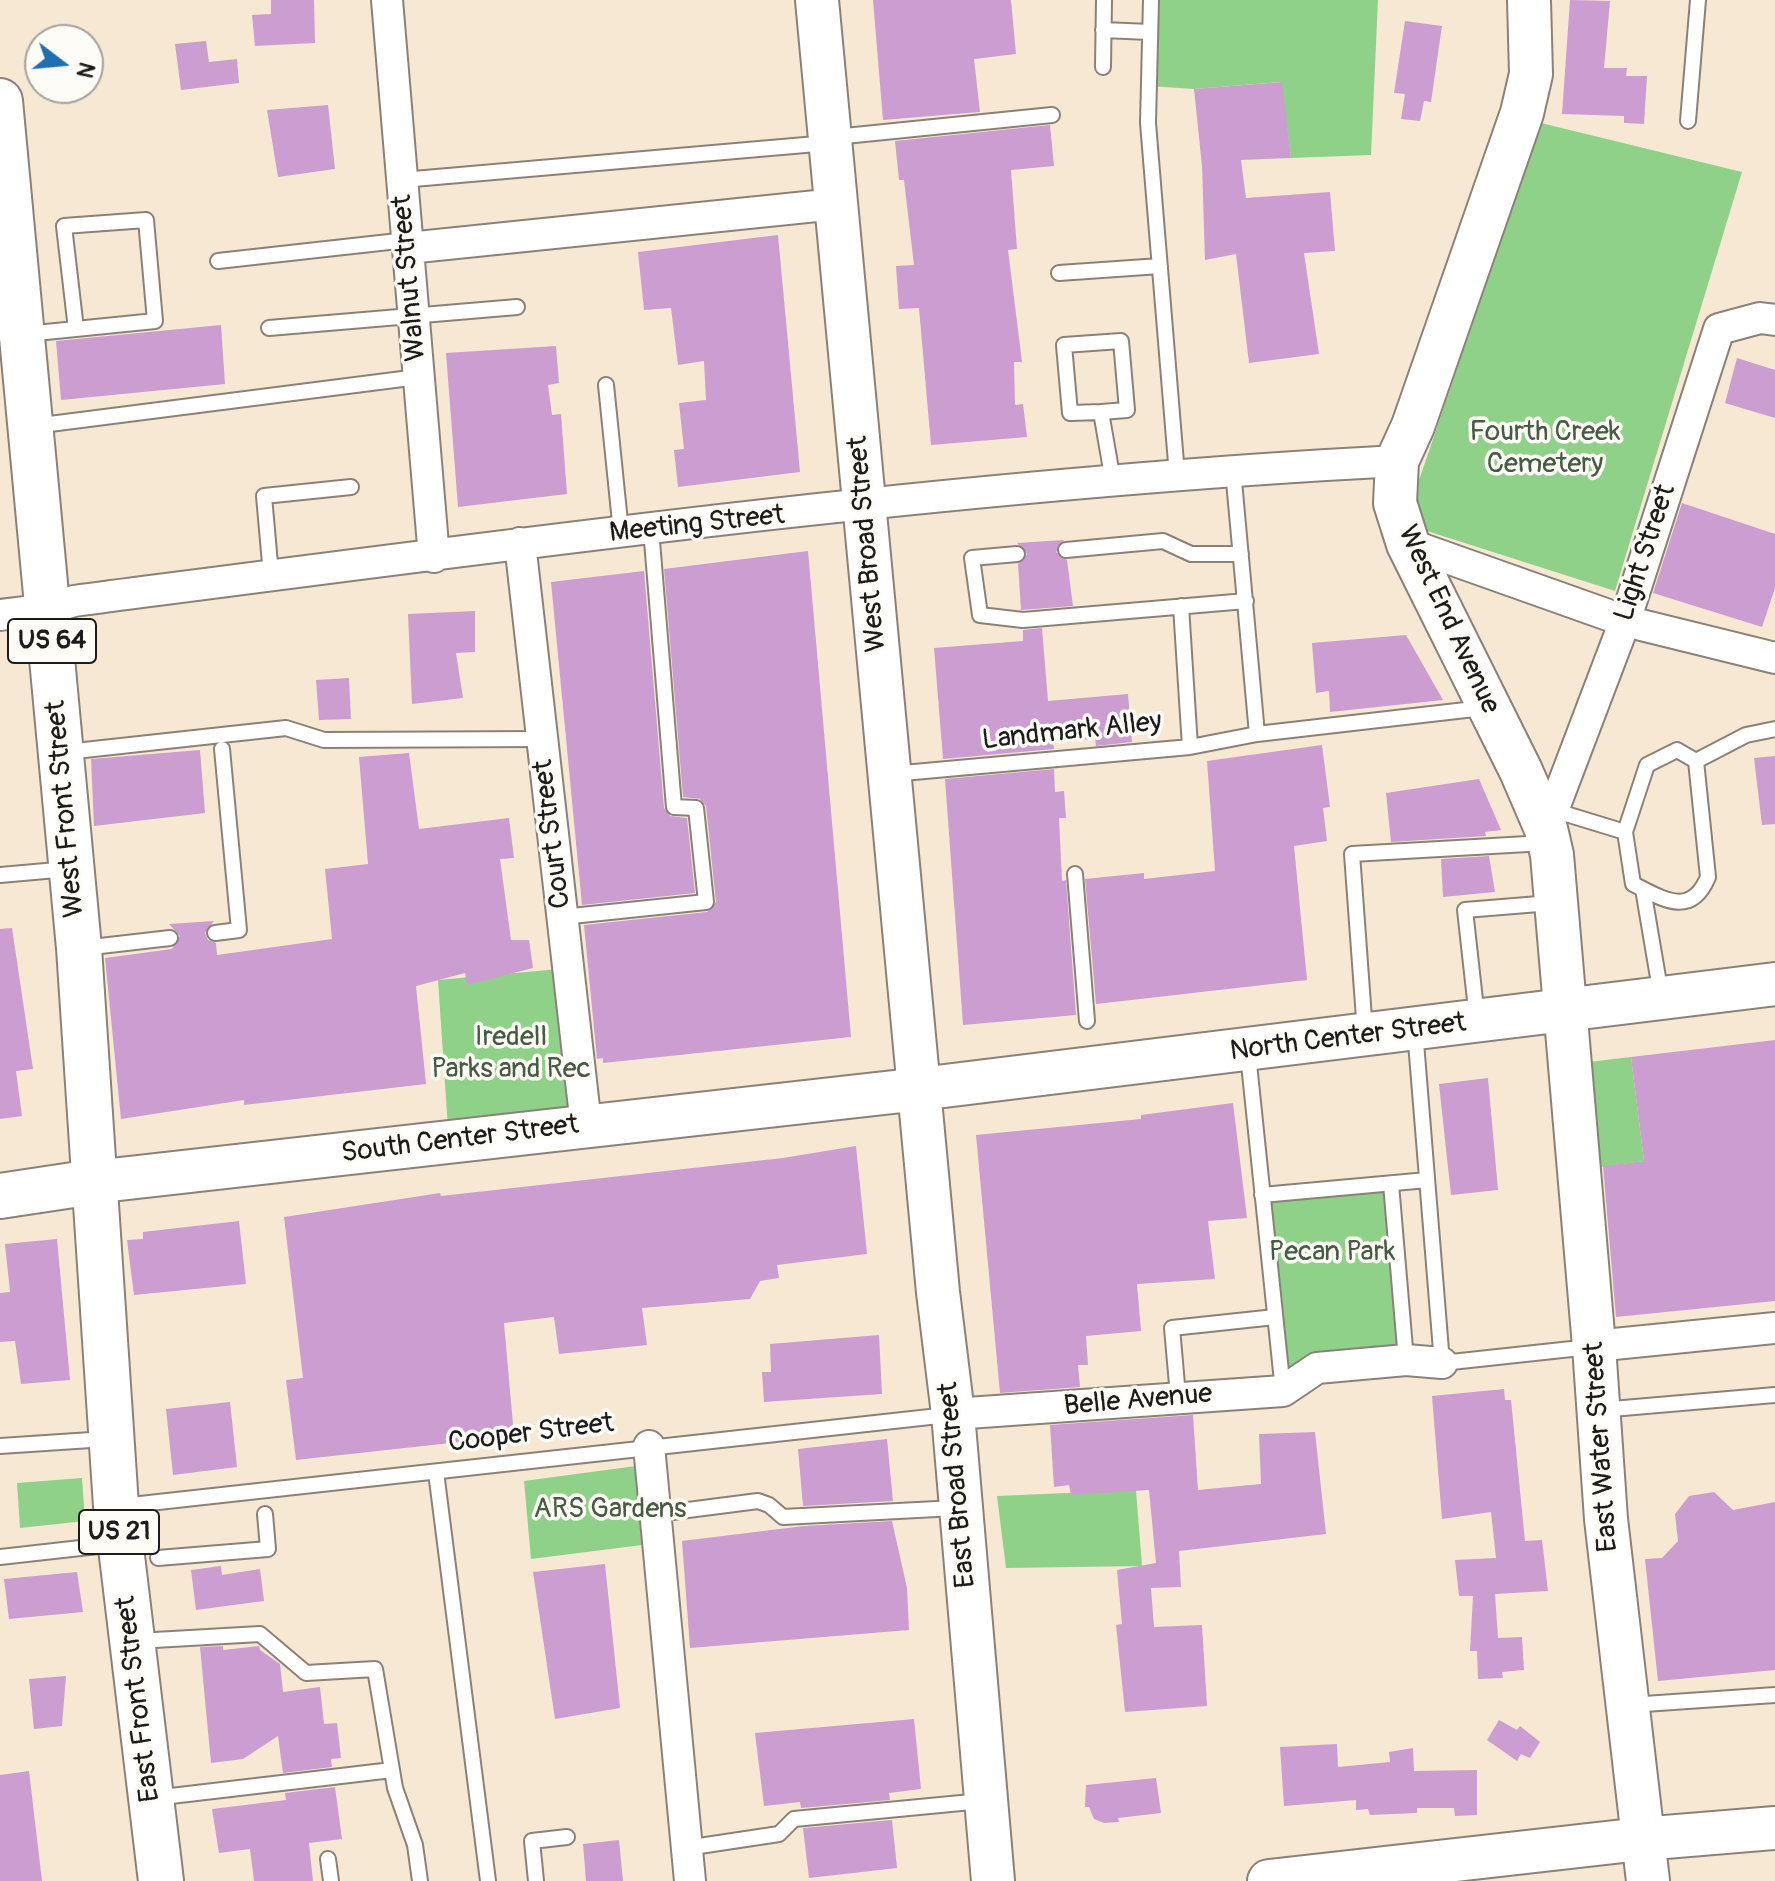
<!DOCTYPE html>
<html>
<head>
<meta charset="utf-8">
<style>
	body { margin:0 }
	#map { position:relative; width:1775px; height:1881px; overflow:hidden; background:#f7e8d3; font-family:Pangolin,sans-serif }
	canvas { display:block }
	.north { position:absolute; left:24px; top:24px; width:80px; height:80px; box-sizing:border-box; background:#fdfcf7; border:2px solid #a3a29f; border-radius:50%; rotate:106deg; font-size:22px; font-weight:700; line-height:32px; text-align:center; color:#1c1c1c }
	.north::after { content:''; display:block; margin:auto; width:28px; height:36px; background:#1f6fb2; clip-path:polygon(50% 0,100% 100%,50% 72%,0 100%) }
</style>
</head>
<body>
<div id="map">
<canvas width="1775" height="1881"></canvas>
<div class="north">N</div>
</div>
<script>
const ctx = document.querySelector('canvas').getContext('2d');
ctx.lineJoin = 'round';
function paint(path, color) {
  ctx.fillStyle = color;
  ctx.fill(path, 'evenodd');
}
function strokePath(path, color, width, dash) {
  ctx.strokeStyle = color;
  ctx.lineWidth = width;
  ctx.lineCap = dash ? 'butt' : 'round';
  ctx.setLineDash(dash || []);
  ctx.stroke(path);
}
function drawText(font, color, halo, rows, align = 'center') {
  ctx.font = font + ' Pangolin,sans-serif';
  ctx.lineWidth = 7;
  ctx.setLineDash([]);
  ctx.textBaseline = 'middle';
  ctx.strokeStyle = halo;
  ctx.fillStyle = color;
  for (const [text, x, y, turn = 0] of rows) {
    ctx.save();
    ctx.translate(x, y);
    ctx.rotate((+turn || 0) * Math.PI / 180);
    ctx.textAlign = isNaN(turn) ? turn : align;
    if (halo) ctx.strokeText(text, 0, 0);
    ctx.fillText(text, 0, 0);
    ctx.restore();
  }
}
paint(new Path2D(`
	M1151 0H1378L1371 155 1291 158 1281 82 1194 89 1149 86Z
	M1541 123 1742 172 1615 591 1427 531 1418 511 1417 486Z
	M570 968 586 1125 449 1143 438 980Z
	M1631 1057 1644 1161 1601 1167 1588 1062Z
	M1391 1184 1406 1360 1283 1391 1262 1195Z
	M651 1464 658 1543 531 1559 524 1481Z
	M82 1478 85 1521 20 1528 17 1483Z
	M1136 1490 1142 1566 1006 1568 997 1496Z`), '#90d189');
paint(new Path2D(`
	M271 0H314L315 43 255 46 252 15 271 14Z
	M873 0H1011L1016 54 974 59 980 112 883 120Z
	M1570 0 1610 1 1604 68H1627L1626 76H1647L1644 124 1624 123V116L1562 114Z
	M1405 21 1442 26 1431 102 1424 101 1420 121 1401 119 1405 94 1394 93Z
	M206 41 209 62 237 59 239 83 181 90 175 44Z
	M1282 82 1291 158 1241 160 1246 198 1330 192 1335 251 1304 253 1319 354 1249 363 1236 254 1205 260 1202 166 1194 89Z
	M328 105 335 169 278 177 267 110Z
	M1050 125 1054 166 1011 170 1017 249 1008 250 1022 362H1014L1015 405 1023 404 1027 437 931 445 919 308 899 309 896 266 914 265 904 180H899L895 141Z
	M778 235 800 472 678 487 674 450 684 449 679 403 706 400 704 361 678 365 671 308 644 310 638 252Z
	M221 325 225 384 61 400 56 341Z
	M556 346 559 383 548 385 552 415 561 414 567 494 458 507 446 353Z
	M1737 358 1775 370V418L1725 403Z
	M1682 503 1775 534V588L1762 627 1653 593Z
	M1064 540 1056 552 1067 560 1073 606 1021 610 1018 564 1027 554 1017 543Z
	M808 551 851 1037 603 1063V1058L597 1059 584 925 707 912 716 902 706 806 700 799 683 797 664 569Z
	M644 571 664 808 670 816 687 818 695 893 582 905 551 582Z
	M475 611V652L456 653 463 698 412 704 408 614Z
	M1042 628 1048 701 1128 694 1132 742 1096 746 1095 739 1053 742 1054 749 943 759 934 648 1023 641V630Z
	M1406 635 1443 700 1330 712 1329 691 1316 693 1312 643Z
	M349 678 351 719 319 720 316 680Z
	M1322 745 1330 807 1323 808 1327 841 1294 846 1307 980 1096 1004 1085 879 1144 873V879L1215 871 1207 761Z
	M200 750 205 813 94 826 91 759Z
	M409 753 419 829 509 818 514 858 500 859 511 940H529L533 968 467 985 465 973 416 986 426 1084 244 1105V1100L121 1119 105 958 172 949 180 936 169 924 214 921 205 933 208 940 216 943 217 955 332 939 325 869 368 864 359 757Z
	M1775 756V824L1762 825 1754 758Z
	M1054 769 1055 792 1064 791 1066 818H1059L1062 881 1066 880 1076 1015 963 1025 945 779Z
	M1479 779 1501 830 1485 832 1486 836 1391 842 1386 793Z
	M1489 856 1495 892 1443 897 1441 859Z
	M12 928 33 1069 16 1071 22 1116 0 1119V929Z
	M1775 1040V1301L1616 1317 1603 1166 1644 1161 1631 1057Z
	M1488 1078 1498 1190 1451 1195 1439 1084Z
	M1233 1103 1247 1218 1208 1221 1215 1279 1137 1284 1141 1331 1086 1336 1088 1365H1078L1080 1387 1000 1393 976 1135 1141 1119V1115Z
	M856 1146 867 1254 777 1265 779 1278 760 1281 750 1299 642 1308 647 1345 559 1354 554 1317 504 1323 514 1436 296 1460 286 1380 303 1378 284 1217 440 1193 441 1196 783 1158Z
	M239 1221 246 1284 134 1295 127 1240 143 1239V1232Z
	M57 1239 70 1380 21 1384 15 1341 0 1342V1293L10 1292 5 1244Z
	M879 1335 882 1394 764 1402 762 1372H771L770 1344Z
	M1504 1389 1505 1400H1511L1525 1541 1542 1540 1548 1591 1495 1594 1498 1638 1522 1637 1524 1670 1502 1672 1503 1678 1478 1679 1477 1651H1470L1473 1596H1459L1455 1560 1496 1558 1491 1512 1442 1519 1432 1396Z
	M230 1402 237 1467 173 1475 166 1409Z
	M1193 1415 1198 1490 1261 1484 1259 1434 1315 1432 1326 1534 1179 1551 1181 1587 1151 1588 1154 1627 1202 1625 1207 1706 1125 1712 1116 1625 1122 1624 1117 1570 1156 1563 1149 1490 1071 1495 1069 1485 1054 1487 1050 1425Z
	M887 1439 893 1501 803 1506 798 1449Z
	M1714 1492 1733 1510 1775 1502V1670L1658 1681 1645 1559 1662 1558 1678 1541 1675 1514 1689 1496Z
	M892 1521 907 1588 909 1630 690 1648 682 1541 804 1526Z
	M605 1564 620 1708 555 1719 533 1572Z
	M221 1566 222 1575 260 1569 264 1601 196 1610 191 1570Z
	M77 1572 83 1612 9 1619 4 1579Z
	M223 1646V1650L259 1646 260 1650 280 1664 283 1692 320 1687 324 1724 337 1723 341 1758 331 1759 332 1767 283 1773 278 1736 243 1759 211 1763 200 1647Z
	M66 1676 62 1726 34 1729 29 1679Z
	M914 1719 921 1789 889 1793 890 1800 801 1808 800 1802 764 1806 755 1733Z
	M1499 1720 1517 1730 1520 1726 1540 1742 1530 1758 1521 1754 1517 1761 1487 1740Z
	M1337 1744 1338 1767 1390 1762 1389 1752 1413 1748 1414 1771 1477 1770V1815L1455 1816 1454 1808H1417V1813L1370 1815 1368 1809 1356 1810V1800L1284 1806 1280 1747Z
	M29 1771 42 1881H0V1775Z
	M1156 1778 1161 1813 1118 1818 1119 1822 1104 1823 1094 1819 1089 1807H1085L1086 1785Z
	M335 1787 342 1839 309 1843 313 1881H254L250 1849 219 1853 212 1809 286 1800 285 1793Z
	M892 1820 897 1868 809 1878 803 1828Z
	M619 1840 623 1881H586L583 1844Z`), '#cb9dd1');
const lane = new Path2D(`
	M1151 0 1148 123 1177 475
	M1103 30 1150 32
	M1103 67 1104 0
	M1688 121 1698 0
	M835 137 1052 115
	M402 180 828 143
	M218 261 407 240
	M1059 273 1160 266
	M269 328 517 307
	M26 334 155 321 146 220 64 226 76 329
	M606 385 621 532
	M1101 412 1070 413 1064 345 1121 341 1127 410 1101 412 1113 481
	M34 426 418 377
	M1233 470 1257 734
	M1066 550 1163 541 1191 554H1241
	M1017 554 972 558 980 615 1023 620 1246 601
	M271 575 264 496 351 487
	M1181 606 1190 747
	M66 752 286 728 324 740 542 739
	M892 774 1190 747 1257 734 1483 708
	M1553 810 1625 832 1633 884C1663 899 1691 918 1708 877L1696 761 1746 735 1775 729
	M1625 832 1647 765 1677 750 1696 761
	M1075 874 1087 1021
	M0 875 68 869
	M1643 889 1661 995
	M562 917 706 902 696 808 674 807 651 529
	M215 933 239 930 222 749
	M83 948 170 938
	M1477 1018 1465 910 1551 903
	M1415 1030 1442 1363 1590 1347
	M1365 1032 1352 854 1545 843
	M1248 1054 1283 1391
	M1391 1184 1406 1360
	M1262 1195 1427 1180
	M1178 1396 1172 1328 1275 1317
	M1600 1410 1775 1395
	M0 1446 106 1439
	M436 1472 488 1881
	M122 1506 948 1415
	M657 1514 758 1501 769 1505 783 1517 956 1508
	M0 1557 116 1544
	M158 1558 268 1549 265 1514
	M137 1641 260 1634 306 1673 375 1669 395 1788 415 1845 420 1881
	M1630 1705 1775 1695
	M154 1798 392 1770
	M686 1848 779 1834 794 1819 982 1801
	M328 1859 331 1881
	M536 1881 532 1841 567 1837`);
const street = new Path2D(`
	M387 0 434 557
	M408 248 836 204
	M520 543 586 1125
	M1408 544 1625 621 1775 658
	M0 615 49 609 74 601C513 544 955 484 1397 461
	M1546 829 1625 621 1719 329 1760 318 1775 320
	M1594 1346 1775 1328
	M953 1414 1283 1391 1317 1368 1406 1360 1442 1363
	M649 1446 690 1881`);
const secondary = new Path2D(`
	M817 0 938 1292 953 1414 993 1881
	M1529 0 1531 74 1522 113 1413 426 1397 461 1395 503 1408 544 1521 771 1546 829 1552 855 1594 1346 1606 1519 1648 1881
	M93 1182 920 1089 1775 984
	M1269 1881 1641 1839 1775 1828`);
const primary = new Path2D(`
	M0 101 79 948 116 1506 161 1881
	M0 1196 93 1182`);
strokePath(lane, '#8a8278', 18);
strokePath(street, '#8a8278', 34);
strokePath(secondary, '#8a8278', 46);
strokePath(primary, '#8a8278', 48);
strokePath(lane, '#fff', 14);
strokePath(street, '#fff', 30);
strokePath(secondary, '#fff', 42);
strokePath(primary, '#fff', 44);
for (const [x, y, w] of [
	[52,641,88],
	[119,1532,80]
]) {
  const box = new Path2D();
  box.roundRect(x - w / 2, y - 22, w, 44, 6);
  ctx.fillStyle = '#fdfcf7';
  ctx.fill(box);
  strokePath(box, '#1c1c1c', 2);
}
drawText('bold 26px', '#1c1c1c', null, [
	["US 64",52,641],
	["US 21",119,1532]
]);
drawText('28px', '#1c1c1c', '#fdfcf7', [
	["Walnut Street",410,278,-95],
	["Meeting Street",697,525,-6],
	["West Broad Street",868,544,-95],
	["Light Street",1646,553,-72],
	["West End Avenue",1448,620,65],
	["Landmark Alley",1072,732,-6],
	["West Front Street",66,809,-95],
	["Court Street",553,834,-97],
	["North Center Street",1348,1038,-7],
	["South Center Street",460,1140,-7],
	["Belle Avenue",1138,1401,-5],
	["Cooper Street",531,1434,-7],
	["East Water Street",1602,1447,-94],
	["East Broad Street",958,1485,-95],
	["East Front Street",139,1699,-97]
]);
drawText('28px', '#455b42', '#fdfcf7', [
	["Fourth Creek",1545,433],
	["Cemetery",1545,465],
	["Iredell",511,1038],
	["Parks and Rec",511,1070],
	["Pecan Park",1332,1253],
	["ARS Gardens",610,1510]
]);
</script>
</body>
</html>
